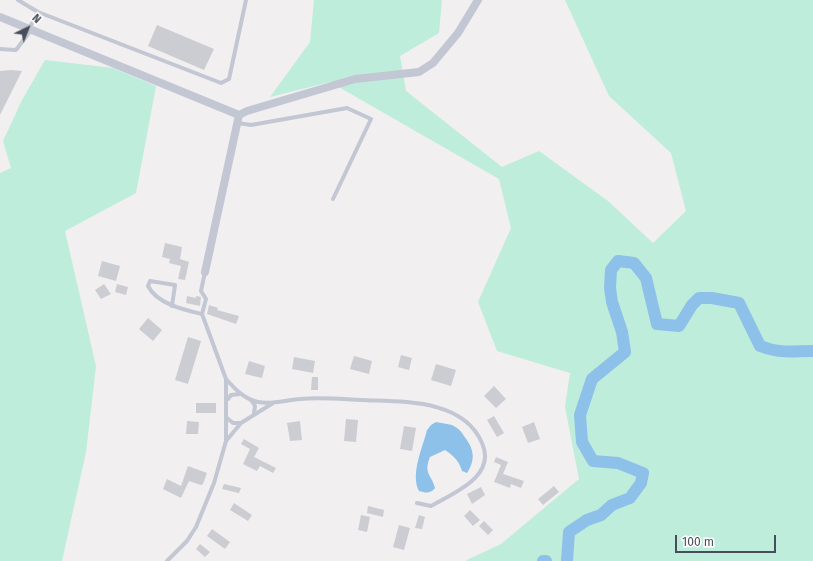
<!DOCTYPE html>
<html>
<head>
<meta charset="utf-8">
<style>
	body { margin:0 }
	#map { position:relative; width:813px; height:561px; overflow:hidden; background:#f1efef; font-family:"Fira Sans",sans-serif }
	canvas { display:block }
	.north { position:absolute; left:8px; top:8px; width:40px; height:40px; -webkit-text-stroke:3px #fff; paint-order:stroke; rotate:43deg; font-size:11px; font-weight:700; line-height:16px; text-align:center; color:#474d5b }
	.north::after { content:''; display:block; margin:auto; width:14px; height:18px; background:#474d5b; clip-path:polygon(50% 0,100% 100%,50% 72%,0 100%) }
	.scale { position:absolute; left:675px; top:535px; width:101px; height:18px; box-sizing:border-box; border:2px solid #474d5b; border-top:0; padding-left:5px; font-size:12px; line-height:14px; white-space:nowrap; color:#474d5b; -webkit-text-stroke:3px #fff; paint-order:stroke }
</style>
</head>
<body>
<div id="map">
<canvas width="813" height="561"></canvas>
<div class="north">N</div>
<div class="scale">100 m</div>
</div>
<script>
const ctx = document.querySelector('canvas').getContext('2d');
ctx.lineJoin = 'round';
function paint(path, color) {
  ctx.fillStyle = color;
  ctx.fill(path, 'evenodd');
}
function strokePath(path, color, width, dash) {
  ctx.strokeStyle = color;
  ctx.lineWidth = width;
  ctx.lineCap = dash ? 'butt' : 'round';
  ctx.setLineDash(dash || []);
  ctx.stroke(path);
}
paint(new Path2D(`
	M314 0H442L439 33 400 56 406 91 502 167 539 151 608 201 653 243 686 211 671 153 609 96 565 0H813V561H465L501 544 579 479 565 407 570 373 497 351 478 302 511 228 499 179 330 82 270 97 310 42Z
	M45 60 113 68 156 86 136 193 65 231 96 366 86 452 62 561H0V173L11 168 3 141 22 100Z`), '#beeddb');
paint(new Path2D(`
	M436 422C441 423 447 424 452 425 458 428 461 431 464 436 474 449 476 459 467 473L462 471C459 461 454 456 445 450L430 457C423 474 432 475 435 488 430 494 426 493 419 491 410 474 423 447 427 430L431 425Z`), '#8dc1e9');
strokePath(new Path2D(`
	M543 561H546
	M567 561 569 532 587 520 601 515 612 505 630 498 641 483 643 473 618 463 593 461 582 442 580 415 592 379 625 352 622 332 612 302 610 288 611 270 618 261 634 263 646 278 657 324 679 326 692 305 699 298H712L739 303 760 346C781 354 792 351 813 351`), '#8dc1e9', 12);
paint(new Path2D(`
	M157 25 214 49 204 70 148 46Z
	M11 70 22 71 0 115V71Z
	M165 243 182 247 180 259 189 262 185 280 178 279 181 266 169 263 170 259 162 257Z
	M102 261 120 266 116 281 98 276Z
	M104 284 111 294 101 299 95 290Z
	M117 284 128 287 126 295 115 292Z
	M187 296 196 298V296L201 297 200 306 186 303Z
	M209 305 218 308 217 310 239 316 236 324 207 314Z
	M148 318 162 330 153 341 139 329Z
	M188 337 201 341 188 384 175 380Z
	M401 355 412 358 409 370 398 367Z
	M354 356 372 361 369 374 350 369Z
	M294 357 315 361 313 373 292 369Z
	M249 361 265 366 262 378 245 374Z
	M436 364 456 370 451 386 431 380Z
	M312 377H318V390H311Z
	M494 386 506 399 496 408 484 396Z
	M196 403H216V413H196Z
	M494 416 504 433 497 437 487 420Z
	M346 419 358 420 356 442 344 441Z
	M187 421 199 422 198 434H186Z
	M300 421 302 440 290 441 287 423Z
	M534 422 540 439 528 443 522 427Z
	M404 426 416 428 412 451 400 449Z
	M244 439 259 448 254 457 276 468 273 473 260 466 257 471 243 464 250 449 241 444Z
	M496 457 508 462 503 474 524 481 521 488 511 484 510 488 494 482 501 465 494 462Z
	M188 466 207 473 203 484 201 485 189 481 181 498 163 489 167 479 181 486Z
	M224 484 241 488 239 493 222 489Z
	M554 486 559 492 543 505 538 499Z
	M481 487 485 495 472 504 467 494Z
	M234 503 252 515 248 521 230 510Z
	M368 506 384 510 383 517 367 513Z
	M470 510 480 520 473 526 464 516Z
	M361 515 370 517 367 532 358 530Z
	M419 515 425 517 422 529 415 528Z
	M484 521 493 530 488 535 479 526Z
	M399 525 410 528 404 550 393 547Z
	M212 529 230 542 225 549 207 536Z
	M200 544 210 552 205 557 196 549Z`), '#cccdd3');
strokePath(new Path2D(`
	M18 0 38 12 29 29
	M38 12 221 83 229 79 246 0
	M0 49 16 50 31 30
	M238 123 251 125 347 108 371 119 333 199
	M172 306 175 285 150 281 148 286C157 304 185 310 202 314
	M226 379C235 389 244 399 258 402 272 405 285 400 300 399 320 397 340 399 361 400 401 402 463 398 482 443 497 476 454 493 431 506L417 503
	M228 399 231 395 240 394
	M251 400 255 406 254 413
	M227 418 233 423H241
	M226 441 241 423 273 403
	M167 561 187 541 196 527 214 483 226 441V379L202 314 206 299 201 291 205 272`), '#c2c7d3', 4);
strokePath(new Path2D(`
	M0 17 239 115
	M205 272 239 115 247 111 355 79 419 72 433 63 458 33 478 0`), '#c2c7d3', 8);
</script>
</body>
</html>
